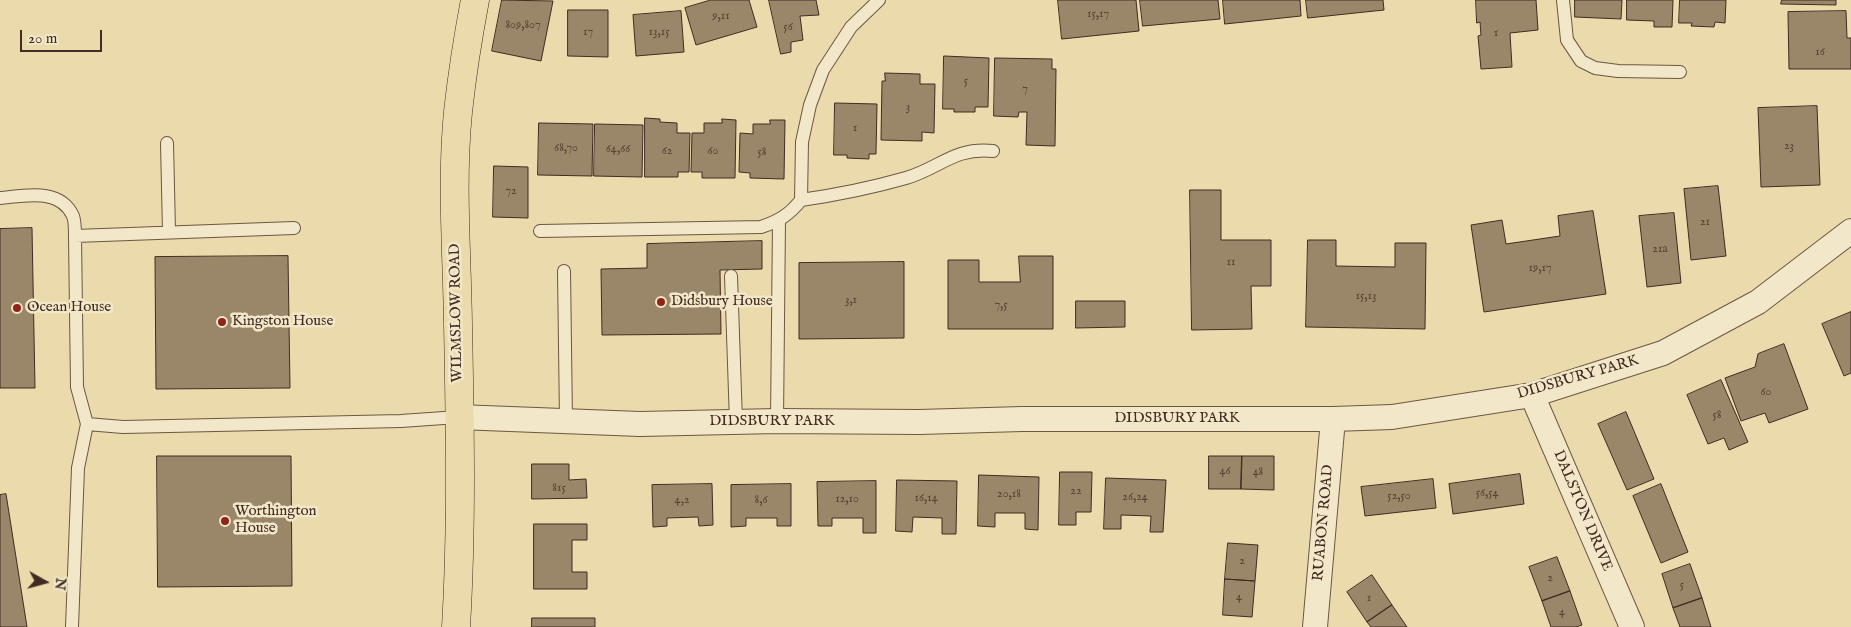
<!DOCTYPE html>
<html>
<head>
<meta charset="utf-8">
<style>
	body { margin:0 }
	#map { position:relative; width:1851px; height:627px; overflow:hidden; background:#ebdaab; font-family:"IM FELL English",serif }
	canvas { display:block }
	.north { position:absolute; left:20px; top:557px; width:50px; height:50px; -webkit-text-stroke:4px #f2e7c8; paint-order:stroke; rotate:97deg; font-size:14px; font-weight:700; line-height:20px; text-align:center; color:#422b22 }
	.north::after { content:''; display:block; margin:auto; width:18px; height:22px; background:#422b22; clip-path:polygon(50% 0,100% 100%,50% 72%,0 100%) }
	.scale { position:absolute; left:20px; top:30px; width:82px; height:22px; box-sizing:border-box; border:2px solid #422b22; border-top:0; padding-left:6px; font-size:15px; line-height:18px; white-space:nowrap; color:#422b22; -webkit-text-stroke:4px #f2e7c8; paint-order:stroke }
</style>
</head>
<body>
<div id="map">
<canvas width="1851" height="627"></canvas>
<div class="north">N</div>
<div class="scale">20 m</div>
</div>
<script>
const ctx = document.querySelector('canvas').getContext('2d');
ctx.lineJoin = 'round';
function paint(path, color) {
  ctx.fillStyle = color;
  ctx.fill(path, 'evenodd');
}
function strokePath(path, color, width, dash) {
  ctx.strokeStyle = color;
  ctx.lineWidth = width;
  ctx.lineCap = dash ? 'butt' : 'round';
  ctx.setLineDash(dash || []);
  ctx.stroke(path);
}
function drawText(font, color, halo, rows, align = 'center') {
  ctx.font = font + ' "IM FELL English",serif';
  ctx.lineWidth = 5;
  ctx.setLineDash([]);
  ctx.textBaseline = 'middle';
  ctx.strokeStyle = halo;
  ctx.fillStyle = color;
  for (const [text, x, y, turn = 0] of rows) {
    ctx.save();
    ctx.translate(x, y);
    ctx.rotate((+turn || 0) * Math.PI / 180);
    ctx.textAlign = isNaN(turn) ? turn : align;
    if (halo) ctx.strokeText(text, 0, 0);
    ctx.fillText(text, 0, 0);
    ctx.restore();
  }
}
const building = new Path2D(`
	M502 0 553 1 541 61 492 51Z
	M711 0H749L757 27 696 45 685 8Z
	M769 0H816L819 15 800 16 803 40 791 42V52L781 54Z
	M1058 0H1136L1139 31 1062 39Z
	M1140 0H1218L1220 19 1143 26Z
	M1223 0H1300L1301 16 1225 24Z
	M1306 0H1383L1384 10 1308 18Z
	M1476 0H1536L1538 30 1510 33 1512 67 1481 69 1478 36 1481 35 1480 22 1477 23Z
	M1575 0H1622L1621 19 1575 17Z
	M1627 0H1673L1672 27H1654V21L1627 20Z
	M1680 0H1726L1725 23 1715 22 1714 27 1691 26 1692 23H1679Z
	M1782 0H1836V5L1781 4Z
	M568 10H608V57L568 56Z
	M681 11 684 52 636 56 633 15Z
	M1846 11 1847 38H1851V69H1789L1788 12Z
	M944 56 989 58 988 107H975V112H954V109H943Z
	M995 58 1052 59V69H1056L1055 146 1026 145 1027 112H1019L1018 117 994 116Z
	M885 73 920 74V84H935L934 133 922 132V141L881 140 882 81H885Z
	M835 103 877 104 876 154H869V159L847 158V155H834Z
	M1817 106 1820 185 1761 187 1758 108Z
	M645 118 660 119V122L677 123V133H690L689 172H678V177H645Z
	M722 119 736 120 735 178H702V172H691L692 133H704V123H722Z
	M770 120H785L784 179 750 178V173L739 172 740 133 753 134V124H770Z
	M539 123 593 124 592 176 538 175Z
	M595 124 643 125 642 177 594 176Z
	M494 166 528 167V218L493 217Z
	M1718 186 1726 256 1691 260 1684 189Z
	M1190 190H1221V240H1271V286H1251L1252 329 1192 330Z
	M1593 211 1606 294 1484 312 1471 225 1502 220 1506 244 1560 236 1558 216Z
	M1674 213 1681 283 1647 287 1639 216Z
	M32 228 35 388H0V229Z
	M1308 240H1336V266L1395 267V243H1426L1425 329 1306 327Z
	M762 241V269L720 270 721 334 602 335 601 269 647 268V244Z
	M288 256 290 388 156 389 155 257Z
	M1019 256H1053V329H948V260H979V282H1020Z
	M904 262V338L799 339V263Z
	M1076 301H1125V327L1076 328Z
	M1851 312V373L1844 376 1822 324Z
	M1784 344 1808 409 1769 423 1765 413 1741 421 1725 378 1755 367 1758 354Z
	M1721 380 1748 442 1729 450 1724 438 1708 444 1687 395Z
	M1626 412 1654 479 1627 490 1598 424Z
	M157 456H291L292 586 158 587Z
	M1209 456H1242L1241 489H1209Z
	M1242 456H1274V490L1241 489Z
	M532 464H569V480L586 479 587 498 532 499Z
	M1060 472H1092L1091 512H1076V525H1059Z
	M1520 474 1524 504 1453 514 1449 484Z
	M979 475 1039 477 1038 530 1025 529V513H995V527L978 526Z
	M1106 478 1166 480 1163 532H1150L1151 516 1121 515V529H1104Z
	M1433 479 1436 508 1365 516 1361 487Z
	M897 480 957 481 956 534H942V518L913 517 912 532 896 531Z
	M876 481V533H863V518H832V526H818L817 482Z
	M712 484 713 525 699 526 698 517 667 518V526L653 527 652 485Z
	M791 484V526H777V518H746V526L731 527V485Z
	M1661 484 1688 552 1661 563 1633 496Z
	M6 494 27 627H0V495Z
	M534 524H587V540H572V572H587V589H534Z
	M1228 543 1258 545 1255 581 1225 579Z
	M1557 557 1570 591 1542 601 1529 567Z
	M1690 564 1702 598 1673 608 1662 574Z
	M1372 575 1392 605 1367 622 1347 592Z
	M1225 579 1255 581 1252 617 1223 615Z
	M1570 591 1582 625 1576 627H1551L1542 601Z
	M1702 598 1711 627H1680L1673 608Z
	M1392 605 1407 627H1371L1367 622Z
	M532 618H595V627H532Z`);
paint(building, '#9a8669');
strokePath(building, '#422b22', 1);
const lane = new Path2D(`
	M1563 0 1567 40 1581 61 1595 68 1618 71 1680 72
	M167 143 169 232
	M0 198C24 196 60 187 73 216 75 221 75 230 75 236L77 387 87 424 78 468 72 627
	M801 200 802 142 810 105 823 70 851 27 879 0
	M801 200C836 195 871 188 906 178 940 168 954 147 993 151
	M540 231 761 227C779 221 789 215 801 200
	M75 236 294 228
	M564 271 566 421
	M731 276 736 422
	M777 421 779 221
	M87 424 123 427 401 421 458 417`);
const street = new Path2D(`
	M1532 395 1632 627
	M458 417 640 424 777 421 919 422 1022 419H1333L1392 417 1532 395 1663 353 1758 302 1851 231
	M1315 627 1333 419`);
const primary = new Path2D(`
	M456 627C462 526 460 425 458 324 457 254 451 182 458 112 462 75 468 37 475 0`);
strokePath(lane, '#6c5744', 14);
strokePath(street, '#6c5744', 26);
strokePath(primary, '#422b22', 29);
strokePath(lane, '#f2e7c8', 12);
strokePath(street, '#f2e7c8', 24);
strokePath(primary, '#ebdaab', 28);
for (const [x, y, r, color] of [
	[661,302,5,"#8f2418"],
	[17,308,5,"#8f2418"],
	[222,322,5,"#8f2418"],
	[225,521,5,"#8f2418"]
]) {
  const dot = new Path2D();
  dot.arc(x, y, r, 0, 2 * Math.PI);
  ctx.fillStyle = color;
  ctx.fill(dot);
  strokePath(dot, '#f2e7c8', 2);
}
drawText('12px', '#584234', null, [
	["15,17",1098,15],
	["9,11",721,17],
	["809,807",523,26],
	["56",788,28],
	["17",588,33],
	["13,15",659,33],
	["1",1496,34],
	["16",1820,53],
	["5",966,82],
	["7",1025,90],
	["3",908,108],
	["1",855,129],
	["23",1789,147],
	["68,70",566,149],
	["64,66",618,150],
	["62",667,152],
	["60",713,152],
	["58",762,153],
	["72",511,192],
	["21",1705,223],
	["21a",1660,250],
	["11",1231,263],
	["19,17",1540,269],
	["15,13",1366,297],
	["3,1",851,301],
	["7,5",1001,306],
	["60",1766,393],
	["58",1717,416],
	["46",1225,472],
	["48",1258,473],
	["815",559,489],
	["22",1076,492],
	["56,54",1487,494],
	["20,18",1009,495],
	["52,50",1399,497],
	["26,24",1135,498],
	["16,14",926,499],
	["12,10",847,500],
	["4,2",682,501],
	["8,6",761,501],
	["2",1242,562],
	["2",1550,579],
	["5",1682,586],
	["4",1239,598],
	["1",1369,599],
	["4",1562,613]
]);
drawText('15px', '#422b22', '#f2e7c8', [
	["Didsbury House",671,302],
	["Ocean House",27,308],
	["Kingston House",232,322],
	["Worthington",235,512],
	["House",235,529]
], 'left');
drawText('15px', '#422b22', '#f2e7c8', [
	["WILMSLOW ROAD",457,313,-91],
	["DIDSBURY PARK",1578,378,-16],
	["DIDSBURY PARK",1177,419],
	["DIDSBURY PARK",772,422],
	["DALSTON DRIVE",1582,511,67],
	["RUABON ROAD",1324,523,-85]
]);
</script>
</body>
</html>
